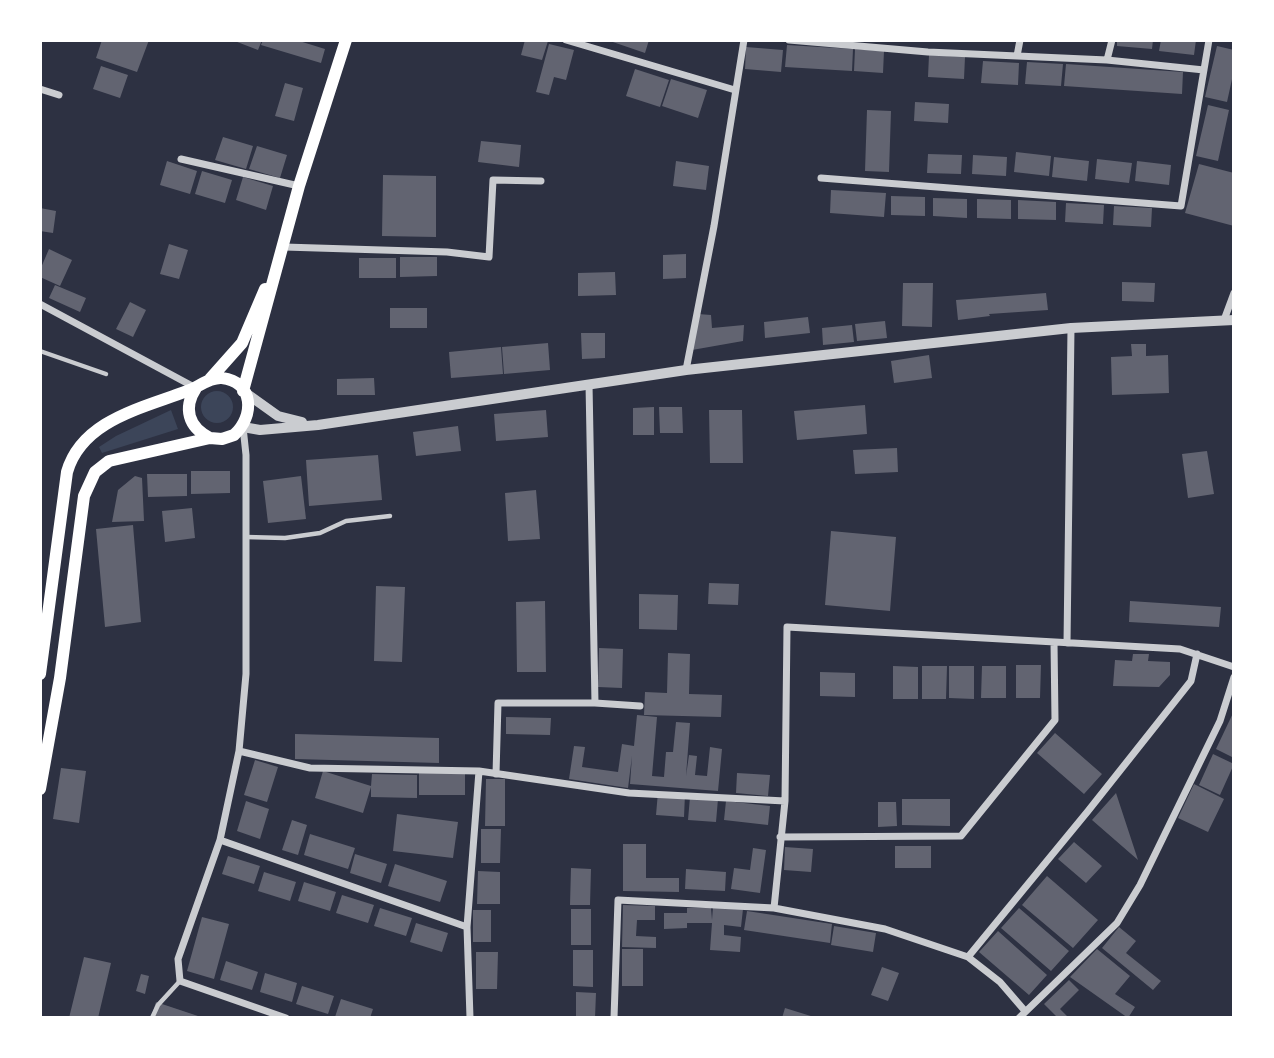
<!DOCTYPE html>
<html>
<head>
<meta charset="utf-8">
<style>
	body { margin:0 }
	#map { position:relative; width:1274px; height:1058px; overflow:hidden; background:#2d3142; font-family:Literata,serif }
	canvas { display:block }
	.frame { position:absolute; inset:0; border:42px solid #fff; pointer-events:none }
</style>
</head>
<body>
<div id="map">
<canvas width="1274" height="1058"></canvas>
<div class="frame"></div>
</div>
<script>
const ctx = document.querySelector('canvas').getContext('2d');
ctx.lineJoin = 'round';
function paint(path, color) {
  ctx.fillStyle = color;
  ctx.fill(path, 'evenodd');
}
function strokePath(path, color, width, dash) {
  ctx.strokeStyle = color;
  ctx.lineWidth = width;
  ctx.lineCap = dash ? 'butt' : 'round';
  ctx.setLineDash(dash || []);
  ctx.stroke(path);
}
paint(new Path2D(`
	M201 407a16 16 0 1 1 32 0a16 16 0 1 1-32 0Z
	M171 410 178 429 102 453 99 447 116 436Z`), '#3c4559');
paint(new Path2D(`
	M102 40H149L137 72 96 58Z
	M232 40H262L258 50Z
	M263 40H296L325 49 321 63 261 45Z
	M525 40 548 41 542 60 521 55Z
	M607 40H649L645 53Z
	M1117 40H1153L1152 49 1117 46Z
	M1161 40H1196L1194 55 1159 51Z
	M549 44 574 50 566 80 554 77 549 95 536 92Z
	M787 45 853 49 852 71 785 67Z
	M1217 46 1234 50V70L1227 102 1205 97Z
	M746 47 783 50 781 72 745 69Z
	M855 49 884 51 883 73 854 71Z
	M929 55 965 57 964 79 928 77Z
	M983 61 1019 63 1018 85 981 83Z
	M1027 62 1063 64 1061 86 1025 84Z
	M1066 64 1183 72 1182 94 1064 86Z
	M101 66 128 75 120 98 93 89Z
	M635 69 669 80 660 107 626 96Z
	M671 79 707 90 698 118 662 106Z
	M285 83 303 88 294 121 275 116Z
	M915 102 949 104 948 123 914 121Z
	M1208 105 1229 110 1218 161 1196 156Z
	M867 110 891 111 889 172 865 171Z
	M223 137 253 146 246 169 215 160Z
	M481 141 521 145 519 167 478 162Z
	M257 146 287 155 280 178 249 169Z
	M1016 152 1051 156 1049 176 1014 172Z
	M928 154 962 155 961 174 927 173Z
	M973 155 1007 157 1006 176 972 174Z
	M1054 157 1089 161 1087 181 1052 177Z
	M1097 159 1132 163 1129 183 1095 179Z
	M167 161 197 171 190 194 160 185Z
	M676 161 709 166 706 190 673 186Z
	M1137 161 1171 165 1169 185 1135 181Z
	M1199 164 1234 173V226L1185 213Z
	M202 171 232 180 225 203 195 194Z
	M383 175 436 176V237L382 236Z
	M243 177 273 186 266 210 236 200Z
	M831 190 886 193 884 217 830 213Z
	M891 196 925 197V216L891 215Z
	M933 198 967 199V218L933 216Z
	M977 199 1011 200V219L977 218Z
	M1018 200 1056 202V220L1018 219Z
	M1066 203 1104 205 1103 224 1065 222Z
	M1114 206 1152 208 1151 227 1113 225Z
	M40 208 56 211 53 233 40 231Z
	M169 244 188 250 179 279 160 274Z
	M49 249 72 260 60 286 40 277V270Z
	M686 254V278L663 279V255Z
	M400 257H437V276L400 277Z
	M359 258H396V278H359Z
	M615 272 616 295 578 296V273Z
	M1122 282 1155 283 1154 302 1122 301Z
	M903 283H933L932 327 902 326Z
	M55 285 86 298 80 312 49 298Z
	M1046 293 1048 310 989 314 990 316 958 320 956 300Z
	M130 302 146 310 133 337 116 329Z
	M390 308H427V328H390Z
	M698 314 711 315 712 328 744 325 743 341 692 350Z
	M808 317 810 333 765 338 764 322Z
	M885 321 887 338 857 341 855 324Z
	M852 325 854 342 823 345 822 328Z
	M581 333H605V358L582 359Z
	M548 343 550 370 504 374 502 347Z
	M1131 344H1146V356L1168 355 1169 393 1112 395 1111 357 1132 356Z
	M501 347 503 374 451 378 449 352Z
	M929 355 932 378 894 383 891 361Z
	M374 378 375 395H337V379Z
	M865 405 867 434 797 440 794 411Z
	M654 407V435H633V408Z
	M659 407H682L683 433H660Z
	M546 410 548 437 496 441 494 414Z
	M709 410H742L743 463H710Z
	M458 426 461 451 416 456 413 432Z
	M897 448 898 472 855 474 853 450Z
	M1207 451 1214 494 1188 498 1182 454Z
	M378 455 382 500 309 506 306 460Z
	M191 471H230V493L191 494Z
	M147 474H187V496L148 497Z
	M135 476 142 478 144 521 112 522 118 490Z
	M301 476 306 519 268 523 263 481Z
	M536 490 540 539 508 541 505 493Z
	M192 508 195 538 165 542 162 511Z
	M133 525 141 622 105 627 96 529Z
	M831 531 896 537 890 611 825 605Z
	M709 583 739 584 738 605 708 604Z
	M376 586 405 587 402 662 374 661Z
	M639 594 678 595 677 630 639 629Z
	M545 601 546 672H517L516 602Z
	M1130 601 1221 607 1219 627 1129 622Z
	M599 648 623 649 622 688 598 687Z
	M668 653 690 654 689 694 722 695 721 717 644 715 645 692 667 693Z
	M1133 654H1149L1148 661 1170 662V675L1159 687 1113 686 1115 660 1132 661Z
	M1016 665H1041L1040 698H1016Z
	M893 666 918 667V699H893Z
	M922 666H947L946 699H922Z
	M949 666H974V699L949 698Z
	M982 666H1006V698H981Z
	M820 672 855 673V697L820 696Z
	M1234 711V758L1216 749Z
	M637 715 657 717 652 776 664 777 666 752H673L676 722 690 723 686 776 689 755 697 756 695 775 707 776 710 747 722 749 718 791 630 784 632 756 628 788 569 779 574 746 585 747 582 767 618 772 622 744 634 746Z
	M506 717 551 718 550 735 506 734Z
	M1055 733 1102 774 1084 794 1037 753Z
	M295 734 439 738V763L295 759Z
	M1213 754 1234 764 1220 795 1199 785Z
	M255 760 278 767 267 802 244 795Z
	M61 768 86 771 79 823 53 819Z
	M323 771 371 786 372 774 417 775V798L371 797V787L363 813 315 798Z
	M419 772 465 773V795H419Z
	M737 773 770 775 768 796 736 793Z
	M486 779H505V826H485Z
	M1194 784 1224 799 1208 832 1178 818Z
	M658 792 685 794 684 817 656 815Z
	M1116 793 1138 860 1092 820Z
	M690 797 718 799 716 822 688 820Z
	M902 799H950V826L902 825Z
	M246 801 269 809 260 839 237 831Z
	M726 801 770 806 768 825 724 820Z
	M878 802H896L897 826 878 827Z
	M397 814 458 822 453 858 393 851Z
	M292 820 307 825 298 855 282 850Z
	M481 829H501L500 863H481Z
	M310 834 355 848 348 869 304 855Z
	M1074 842 1102 866 1086 883 1058 859Z
	M623 844H646V878H679V892L623 891Z
	M895 846H931V868H895Z
	M785 847 813 849 811 872 784 870Z
	M753 848 766 850 760 893 731 889 734 868 750 870Z
	M355 854 387 864 381 883 350 873Z
	M228 856 260 866 254 884 222 874Z
	M395 864 447 881 440 902 388 886Z
	M571 868 591 869 590 905H570Z
	M686 869 726 872 725 891 685 889Z
	M478 871 500 872V904H477Z
	M264 872 296 882 290 901 258 891Z
	M1047 876 1098 920 1073 948 1022 905Z
	M304 882 336 892 330 911 298 901Z
	M342 895 374 905 368 923 336 913Z
	M623 905 655 906V920H637L636 936 656 937V948L622 947Z
	M713 907 743 909 741 927 724 925V935L741 937 740 952 710 950 712 923H687V928L664 929V913H687V908H711L712 920Z
	M380 908 412 918 406 936 374 926Z
	M1019 908 1069 951 1051 971 1001 928Z
	M571 909H591V945H571Z
	M473 910H491V942H473Z
	M747 911 832 924 830 943 744 930Z
	M202 917 229 924 214 979 187 971Z
	M416 923 448 933 442 952 410 942Z
	M834 926 876 933 873 952 831 945Z
	M1119 927 1136 941 1126 953 1161 981 1153 990 1102 948Z
	M998 931 1047 975 1029 995 979 952Z
	M622 949H643V986H622Z
	M1097 949 1130 976 1115 994 1135 1007 1128 1018 1070 977Z
	M573 950H593V987L573 986Z
	M476 952H498L497 989H476Z
	M84 957 111 963 98 1018H69Z
	M226 961 258 972 252 990 220 980Z
	M882 967 899 973 888 1001 871 995Z
	M265 973 297 983 292 1002 260 992Z
	M141 974 149 976 145 994 136 991Z
	M1069 980 1079 990 1060 1009 1069 1018H1058L1044 1004Z
	M302 986 334 996 328 1014 296 1004Z
	M576 992 596 993 595 1018H576Z
	M341 999 373 1009 370 1018 335 1017Z
	M156 1002 201 1017 200 1018H151Z
	M785 1008 814 1017V1018H782Z`), '#626471');
strokePath(new Path2D(`
	M40 351 106 374
	M246 537 285 538 320 533 346 521 390 516
	M152 1018 158 1005 180 981`), '#caccd0', 4.5);
strokePath(new Path2D(`
	M566 40 735 90
	M789 40 928 52 1107 60 1204 70
	M1017 56 1020 40
	M1107 60 1112 40
	M40 89 59 95
	M181 159 299 186
	M821 178 1181 206 1209 40
	M284 247 447 252 489 257 493 180 541 181
	M40 304 196 388
	M1224 320 1234 293
	M686 370 714 226 744 40
	M589 384 595 703 640 706
	M243 427 246 455V674L239 751 220 840 178 959 180 981 286 1018
	M1067 643 1071 328
	M239 751 310 768 479 771 629 793 785 801
	M496 774 498 703H595
	M780 837 961 836 1055 720 1054 642
	M220 840 467 927
	M774 908 785 801 787 627 1180 649 1234 667
	M1025 1011 1000 982 968 957 1088 811 1191 681 1197 654
	M470 1018 467 927 479 771
	M614 1018 618 900 774 908 885 929 968 957
	M1019 1018 1117 923 1140 885 1220 721 1234 677`), '#caccd0', 7);
strokePath(new Path2D(`
	M243 391 278 416 302 422
	M243 427 260 430 318 425 686 370 1071 328 1234 320`), '#caccd0', 10);
strokePath(new Path2D(`
	M210 379 242 343 265 289
	M196 388C183 408 188 427 210 438
	M243 391 299 186 346 40
	M40 674 67 472C82 420 143 408 187 391 199 387 209 377 222 378 254 382 255 416 234 435L222 439 210 438 109 461 95 472 84 496 60 678 40 789`), '#fff', 12);
</script>
</body>
</html>
